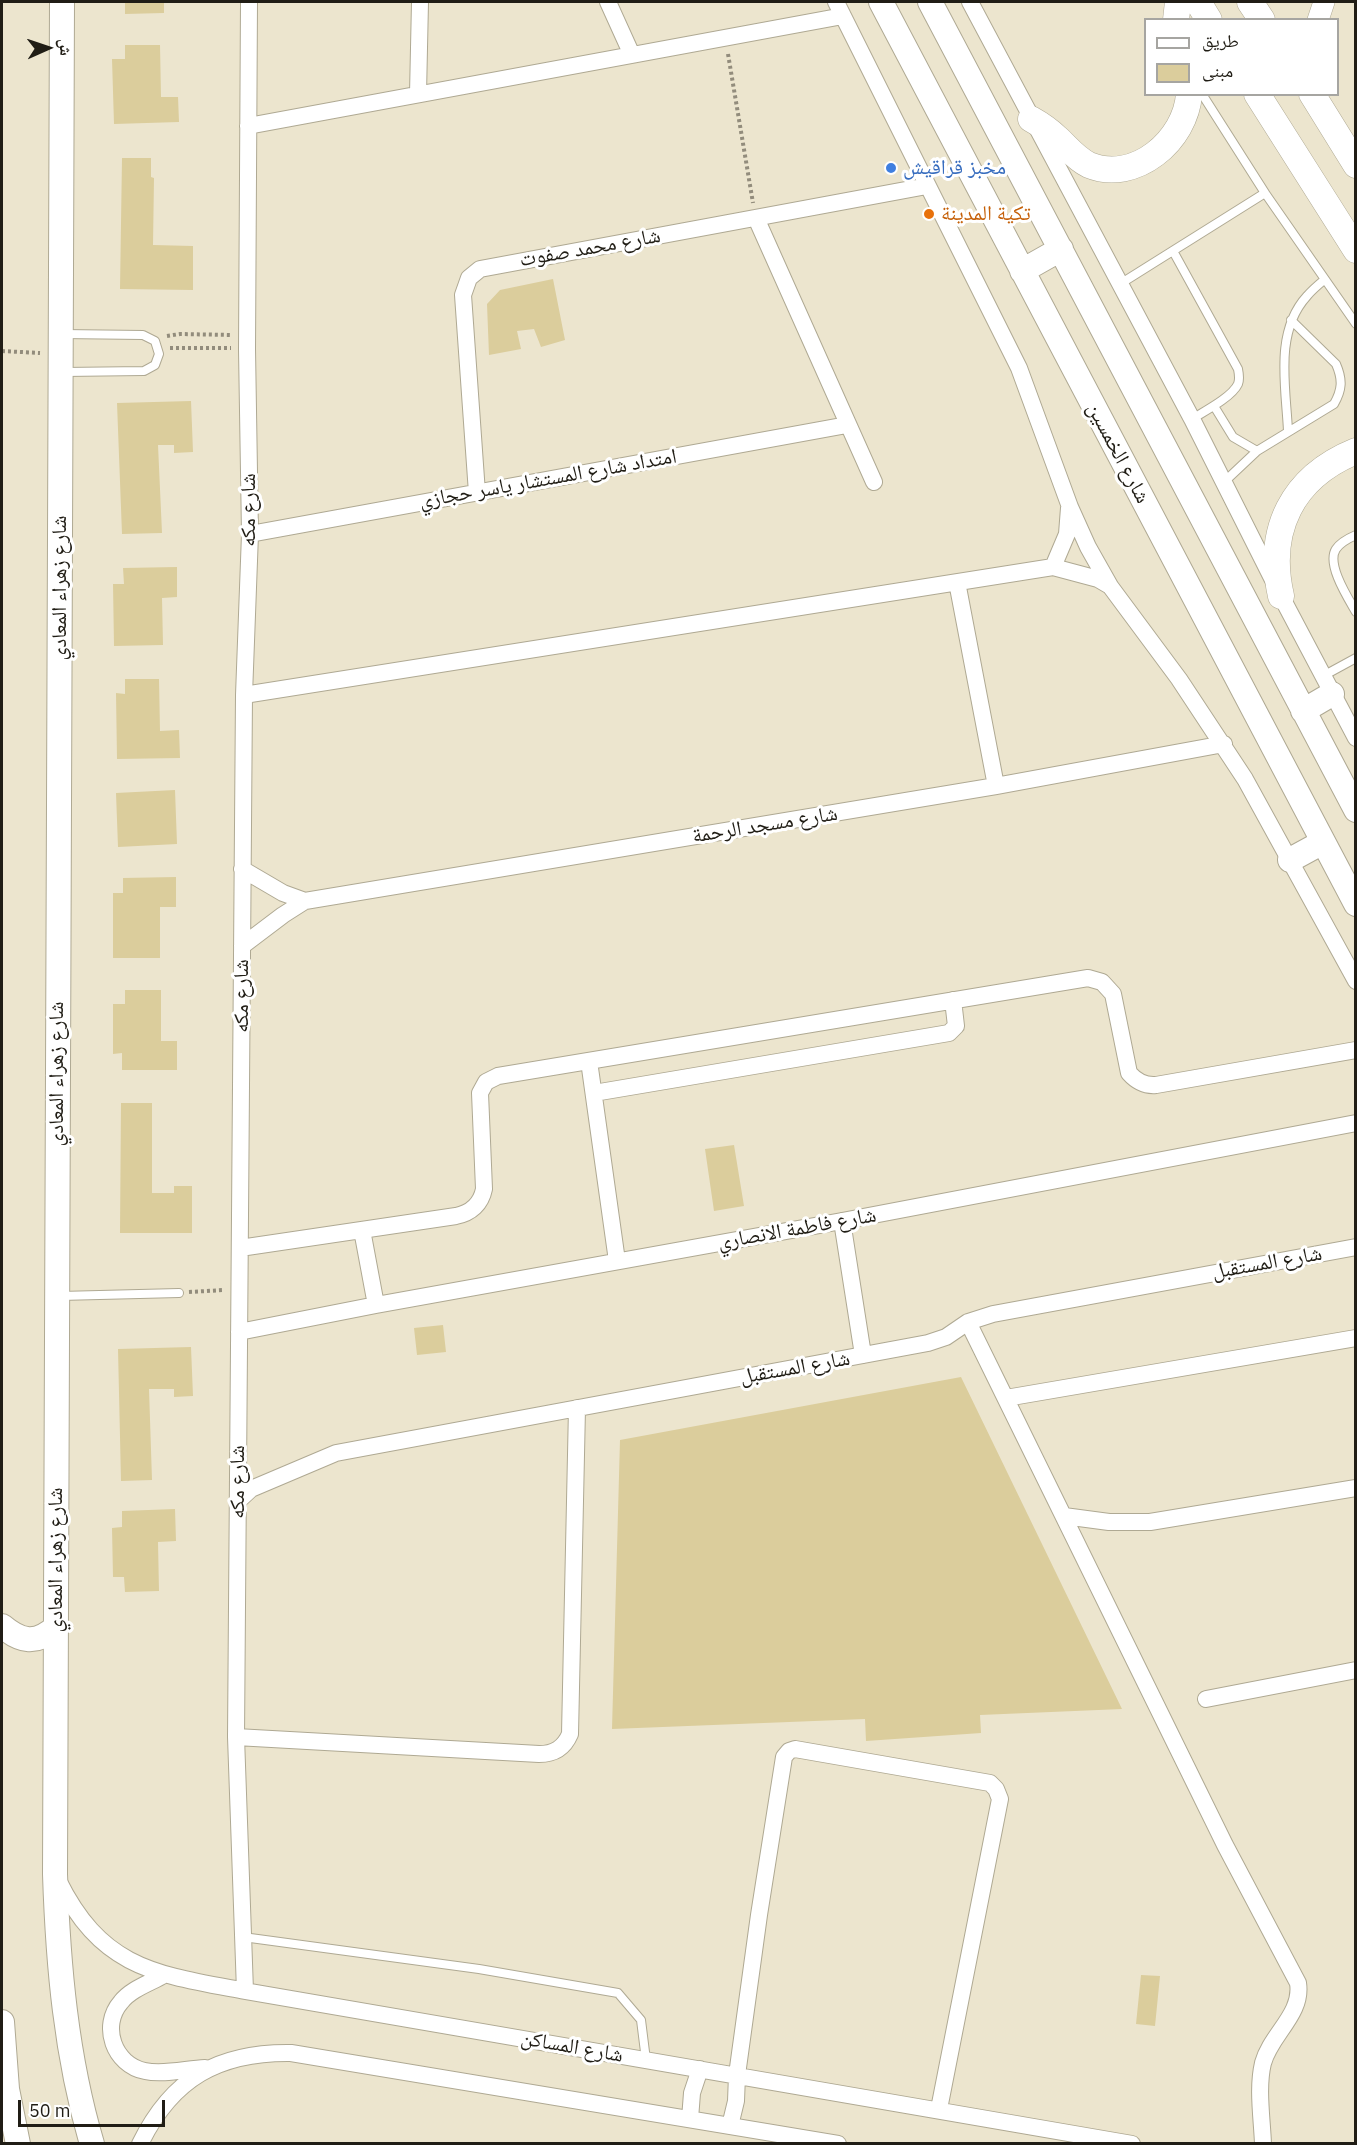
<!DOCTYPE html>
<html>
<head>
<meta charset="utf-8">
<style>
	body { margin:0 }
	#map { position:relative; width:1357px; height:2145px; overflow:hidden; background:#ece5ce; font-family:"IBM Plex Sans","Noto Naskh Arabic",sans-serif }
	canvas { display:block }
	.frame { position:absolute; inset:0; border:3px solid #201d15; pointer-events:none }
	.legend { position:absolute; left:1144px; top:18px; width:195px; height:78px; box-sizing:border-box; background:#fff; border:2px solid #a6a5a1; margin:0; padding:8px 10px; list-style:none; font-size:18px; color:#201d15 }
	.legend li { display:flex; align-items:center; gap:12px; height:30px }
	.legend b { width:30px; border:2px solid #a6a5a1 }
	.north { position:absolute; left:18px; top:18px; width:60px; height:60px; -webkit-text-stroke:4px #fff; paint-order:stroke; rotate:87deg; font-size:16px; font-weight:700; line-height:24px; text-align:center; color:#201d15 }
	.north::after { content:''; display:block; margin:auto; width:21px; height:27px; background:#201d15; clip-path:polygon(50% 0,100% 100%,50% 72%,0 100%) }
	.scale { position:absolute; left:18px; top:2100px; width:147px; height:27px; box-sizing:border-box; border:3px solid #201d15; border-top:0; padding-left:8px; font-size:18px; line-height:21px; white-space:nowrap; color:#201d15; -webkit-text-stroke:4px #fff; paint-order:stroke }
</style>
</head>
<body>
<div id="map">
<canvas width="1357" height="2145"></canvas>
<div class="frame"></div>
<ul class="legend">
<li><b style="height:8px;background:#fff"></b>طريق</li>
<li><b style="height:16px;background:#dbcd9c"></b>مبنى</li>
</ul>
<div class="north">ش</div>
<div class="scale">50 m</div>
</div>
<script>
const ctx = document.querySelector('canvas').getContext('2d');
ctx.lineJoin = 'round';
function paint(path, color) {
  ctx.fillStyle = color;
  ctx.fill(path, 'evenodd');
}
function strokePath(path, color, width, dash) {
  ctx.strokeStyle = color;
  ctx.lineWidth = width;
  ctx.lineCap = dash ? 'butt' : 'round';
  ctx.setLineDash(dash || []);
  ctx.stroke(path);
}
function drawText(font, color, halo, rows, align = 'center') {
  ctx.font = font + ' "IBM Plex Sans","Noto Naskh Arabic",sans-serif';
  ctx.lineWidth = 6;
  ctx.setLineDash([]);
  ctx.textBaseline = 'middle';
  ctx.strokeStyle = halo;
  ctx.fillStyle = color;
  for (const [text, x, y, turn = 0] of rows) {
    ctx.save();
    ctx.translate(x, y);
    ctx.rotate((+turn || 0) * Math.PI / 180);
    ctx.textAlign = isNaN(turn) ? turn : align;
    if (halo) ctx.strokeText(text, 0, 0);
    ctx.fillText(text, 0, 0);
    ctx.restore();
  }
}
paint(new Path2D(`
	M125 2H164V13L125 14Z
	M125 45H160L161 97H178L179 122 114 124 112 59H125Z
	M122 158H151V177L154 178 153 245 193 246V290L120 289Z
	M553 279 565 340 541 347 534 329 517 331 521 349 489 355 487 304 500 290Z
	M191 401 193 452 174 453V445H158L162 533 122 534 117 403Z
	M177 567V597L162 598 163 645 114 646 113 584H124L123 568Z
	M125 679H159L160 731 179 730 180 758 117 759 116 693 125 694Z
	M175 790 177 844 118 847 116 793Z
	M176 877V907H160V958H113V893H123V878Z
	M125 990H161V1041H177V1070H122V1053L113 1054V1004H125Z
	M121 1103H152V1193H174V1186H192V1233H120Z
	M734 1145 744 1206 714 1211 705 1149Z
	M443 1325 446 1352 417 1355 414 1328Z
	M191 1347 193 1396 174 1397V1389H149L152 1480 121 1481 118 1349Z
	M961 1377 1122 1709 980 1715 981 1733 866 1741 865 1719 612 1729 620 1440Z
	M175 1509 176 1541 158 1542 159 1591 125 1592 124 1577H113L112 1528 122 1527V1511Z
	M1141 1975 1160 1976 1155 2026 1136 2024Z`), '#dbcd9c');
const service = new Path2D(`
	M1202 94 1265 193 1356 324
	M1173 251 1238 369C1239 374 1240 379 1238 384 1232 397 1205 411 1192 419
	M1120 284 1265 193
	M62 334 143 335 155 341 159 354 155 365 144 371 64 372
	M1214 406 1233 437 1257 451
	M1288 431C1286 387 1274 332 1307 296 1312 290 1318 285 1324 280
	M1223 483 1257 451 1334 404C1342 390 1343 380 1336 364L1291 320
	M1356 535C1349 538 1340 543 1336 549 1326 564 1348 598 1356 612
	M1323 676 1356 658
	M60 1296 179 1293
	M243 1937 479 1969 618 1993 641 2020 646 2060`);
const minor = new Path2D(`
	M608 2 632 55
	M836 2 1019 368 1070 507 1088 547 1110 586 1179 679 1245 779 1356 981
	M970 2 1192 419 1281 596 1356 738
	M418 94 420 2
	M248 126 843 16
	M756 218 874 482
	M477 493 463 295 469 278 480 269 927 186
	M250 534 847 425
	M1053 567 1067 534 1069 508
	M957 582 996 786
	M244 695 1053 567 1098 579 1110 586
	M242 869 283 893 305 901
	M242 946 283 915 305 901 996 786 1224 744
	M589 1061 617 1261
	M594 1093 949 1033 956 1026 953 1000
	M842 1221 863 1355
	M362 1230 376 1305
	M240 1248 456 1216C471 1213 481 1204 484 1189L480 1093 486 1082 498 1076 1088 978 1102 982 1113 994 1129 1073C1137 1082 1145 1086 1156 1085L1356 1050
	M968 1322 1225 1845 1298 1983C1303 2014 1271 2034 1263 2063 1257 2088 1262 2118 1263 2144
	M239 1332 376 1305 842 1221 1356 1123
	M1006 1398 1356 1338
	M238 1501 251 1489 336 1453 928 1343 946 1337 968 1322 993 1314 1356 1247
	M1064 1516 1109 1522H1150L1356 1488
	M1206 1699 1356 1670
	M236 1737 539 1754C554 1754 564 1748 570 1734L577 1408
	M58 1880C102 1969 155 1974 245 1991L1132 2144
	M164 1975C150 1983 131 1989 121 2002 100 2026 114 2065 145 2071 163 2075 186 2069 205 2068
	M245 1991 236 1737 244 695 250 534 247 349 249 2
	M690 2119 692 2093 700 2069
	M730 2126 736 2101 737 2075 759 1915 784 1757 789 1751 795 1749 990 1783 996 1789 1000 1799 939 2109
	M140 2144C172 2078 219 2052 291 2053L838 2144`);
const tertiary = new Path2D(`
	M1318 20 1324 2`);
const secondary = new Path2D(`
	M62 2 55 1874C58 1965 66 2056 92 2144
	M881 2 1356 904
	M930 2 1356 810
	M1022 271 1061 249
	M1303 711 1332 694
	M1290 860 1323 842
	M2 1626C21 1642 36 1645 56 1627
	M2 2022 7 2089 18 2144`);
const primary = new Path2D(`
	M1198 2 1209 20
	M1250 2 1262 20
	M1176 20 1178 2
	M1257 94 1356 250
	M1312 94 1356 165
	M1031 119C1040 124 1049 130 1057 138 1067 147 1076 159 1089 165 1135 184 1186 140 1189 94
	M1281 596C1266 530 1292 477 1356 451`);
strokePath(service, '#afa993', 10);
strokePath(minor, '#afa993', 18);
strokePath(tertiary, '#afa993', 22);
strokePath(secondary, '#afa993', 26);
strokePath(primary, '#afa993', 27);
strokePath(new Path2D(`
	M728 54 753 203
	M167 336 180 334 232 335
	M170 348H231
	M2 351 40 353
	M189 1292 224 1290`), '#928c7c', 4, [3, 3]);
strokePath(service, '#fff', 8);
strokePath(minor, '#fff', 16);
strokePath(tertiary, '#fff', 21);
strokePath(secondary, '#fff', 24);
strokePath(primary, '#fff', 26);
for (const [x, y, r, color] of [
	[891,168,6,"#3f7fe0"],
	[929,214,6,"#e8710a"]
]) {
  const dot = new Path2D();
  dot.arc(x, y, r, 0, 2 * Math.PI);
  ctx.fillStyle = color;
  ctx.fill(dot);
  strokePath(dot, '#fff', 2);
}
drawText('21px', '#366cbe', '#fff', [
	["مخبز قراقيش",903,168]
], 'left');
drawText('21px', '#c56008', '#fff', [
	["تكية المدينة",941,214]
], 'left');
drawText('21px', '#201d15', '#fff', [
	["شارع محمد صفوت",590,248,-10],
	["شارع الخمسين",1118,453,62],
	["امتداد شارع المستشار ياسر حجازي",548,479,-10],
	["شارع مكه",249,510,-90],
	["شارع زهراء المعادي",60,588,-90],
	["شارع مسجد الرحمة",765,825,-9],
	["شارع مكه",242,996,-90],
	["شارع زهراء المعادي",57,1074,-90],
	["شارع فاطمة الانصاري",797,1229,-10],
	["شارع المستقبل",1267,1263,-10],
	["شارع المستقبل",795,1368,-10],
	["شارع مكه",238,1482,-90],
	["شارع زهراء المعادي",56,1560,-90],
	["شارع المساكن",572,2047,10]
]);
</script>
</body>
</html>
